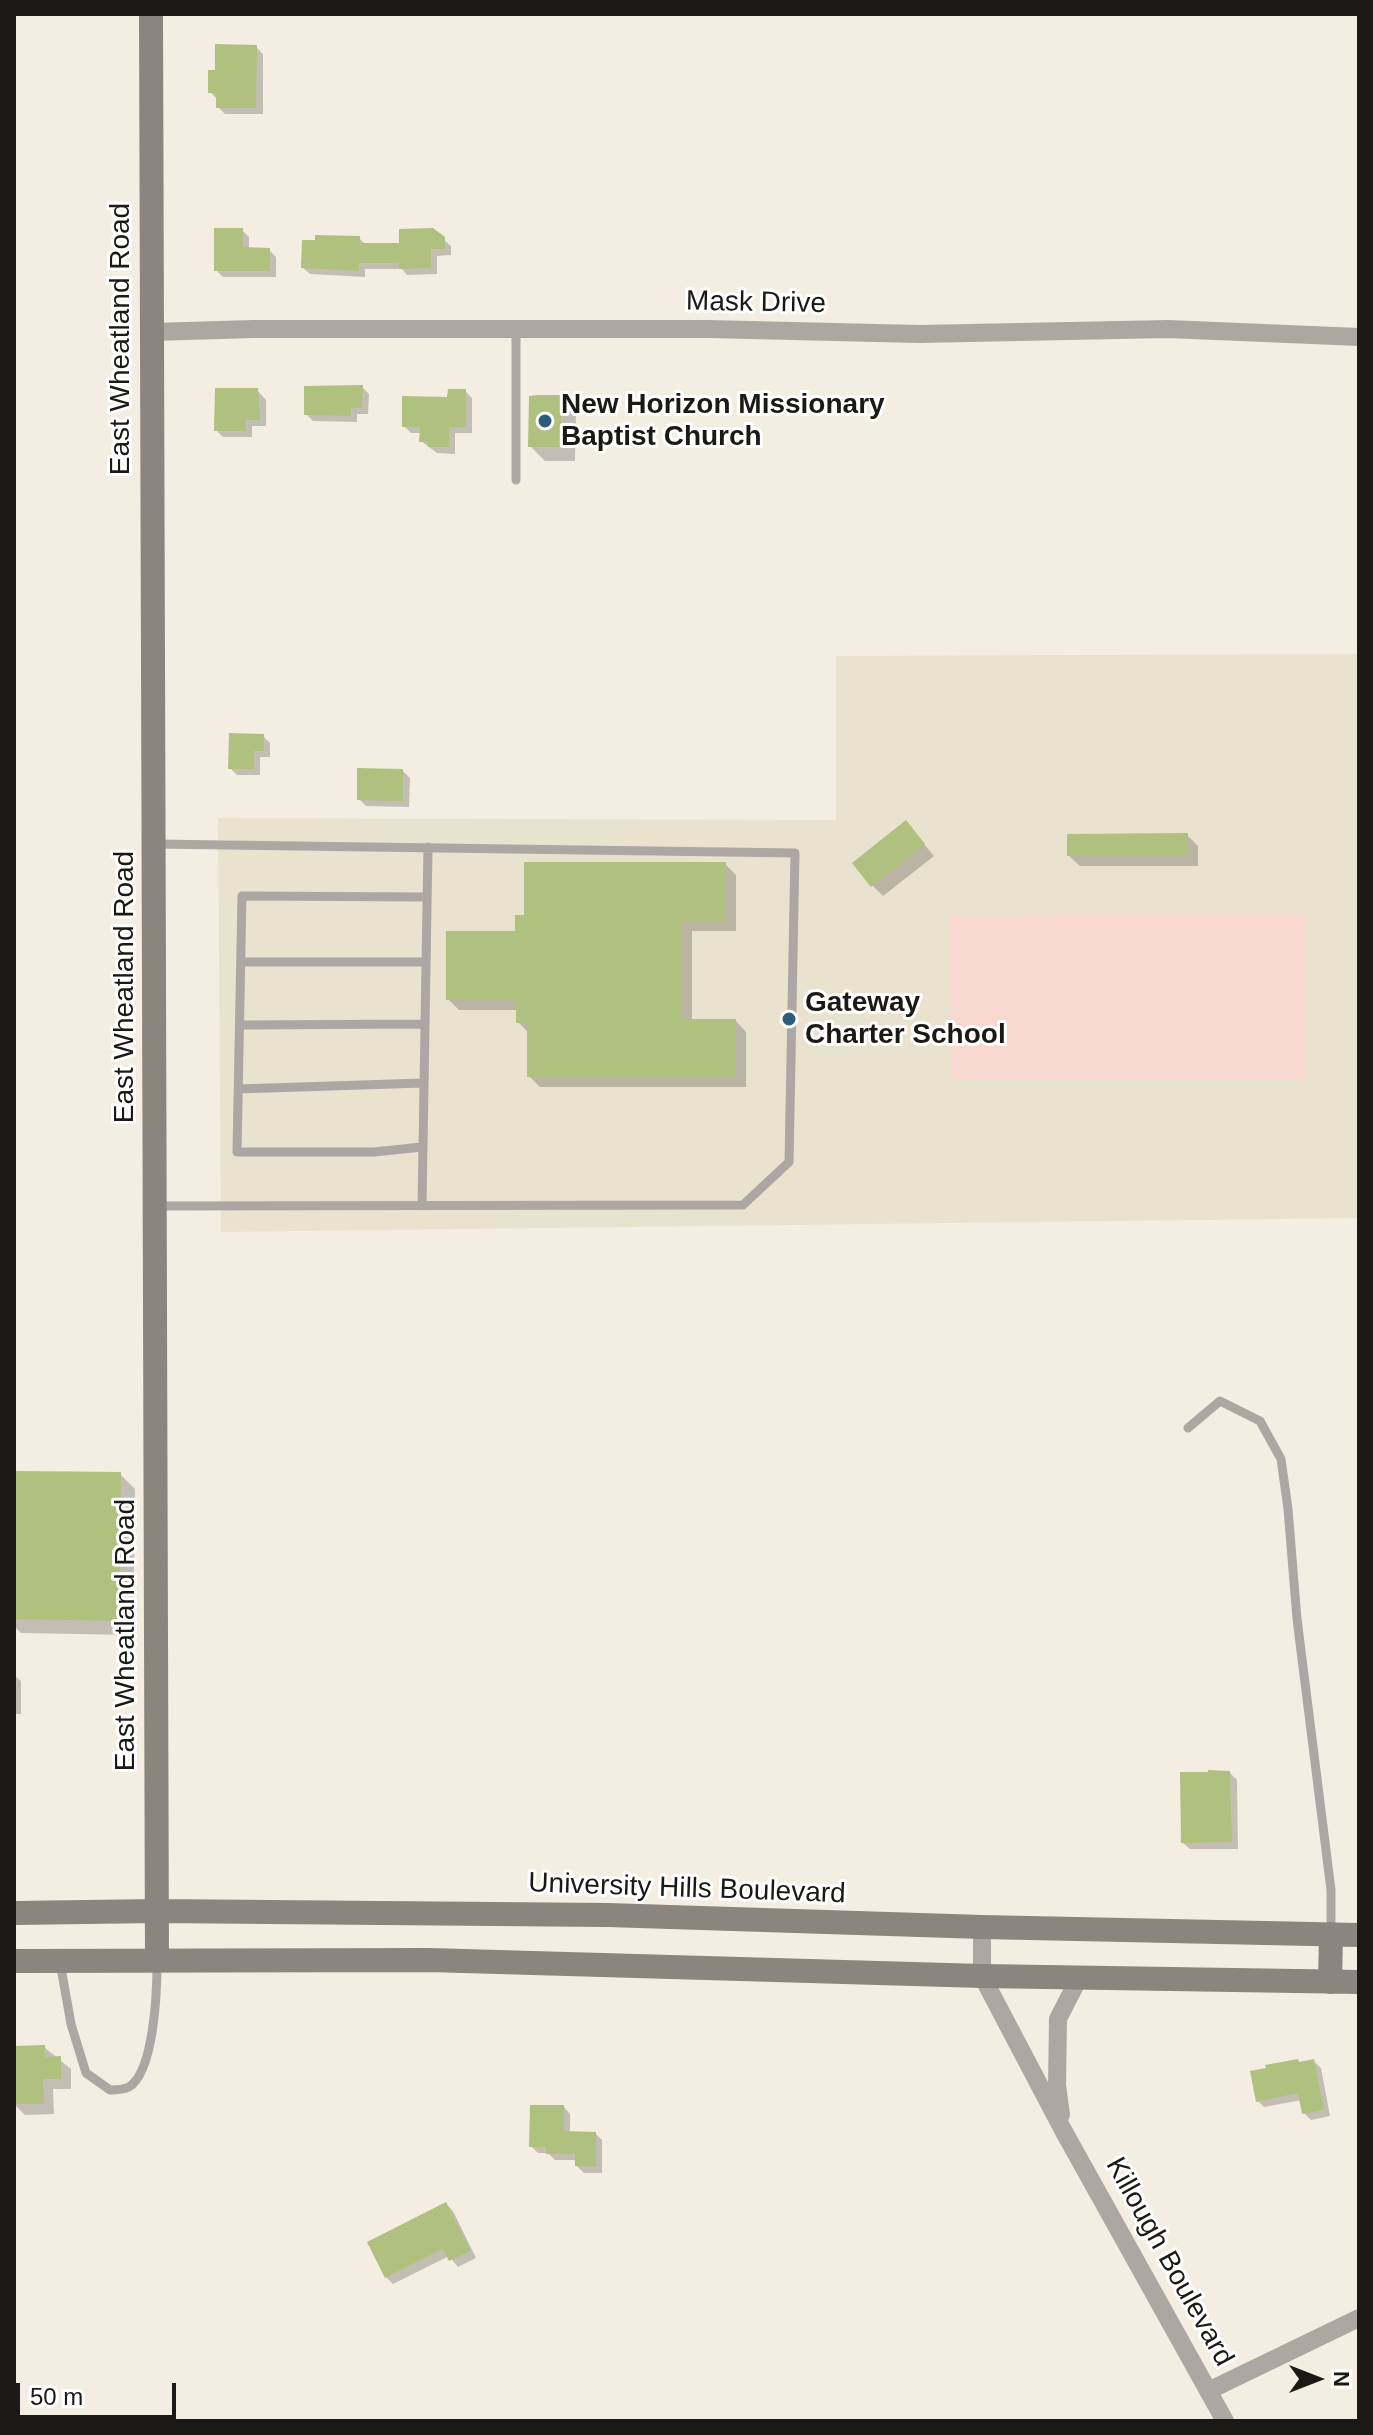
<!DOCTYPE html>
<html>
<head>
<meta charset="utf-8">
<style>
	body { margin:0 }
	#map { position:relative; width:1373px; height:2435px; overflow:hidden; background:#f3eee1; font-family:Arial,sans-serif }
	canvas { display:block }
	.frame { position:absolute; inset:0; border:16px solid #1b1915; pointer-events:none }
	.north { position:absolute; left:1277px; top:2339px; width:80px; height:80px; -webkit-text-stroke:6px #fff; paint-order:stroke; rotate:90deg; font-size:22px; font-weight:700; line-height:32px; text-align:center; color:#1b1915 }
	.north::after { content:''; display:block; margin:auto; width:28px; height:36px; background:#1b1915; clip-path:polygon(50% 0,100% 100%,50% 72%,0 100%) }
	.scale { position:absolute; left:16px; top:2383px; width:160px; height:36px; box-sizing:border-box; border:4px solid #1b1915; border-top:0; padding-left:10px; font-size:24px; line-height:28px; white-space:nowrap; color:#1b1915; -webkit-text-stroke:6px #fff; paint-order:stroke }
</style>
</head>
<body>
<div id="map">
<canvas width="1373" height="2435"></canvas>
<div class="frame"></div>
<div class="north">N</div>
<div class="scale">50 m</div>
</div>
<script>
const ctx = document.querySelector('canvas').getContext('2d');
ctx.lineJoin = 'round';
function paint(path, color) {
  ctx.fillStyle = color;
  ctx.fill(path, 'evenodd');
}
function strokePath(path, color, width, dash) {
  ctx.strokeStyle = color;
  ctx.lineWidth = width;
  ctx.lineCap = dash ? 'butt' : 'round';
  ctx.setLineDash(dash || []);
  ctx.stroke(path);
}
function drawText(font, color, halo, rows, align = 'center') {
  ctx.font = font + ' Arial,sans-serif';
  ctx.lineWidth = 6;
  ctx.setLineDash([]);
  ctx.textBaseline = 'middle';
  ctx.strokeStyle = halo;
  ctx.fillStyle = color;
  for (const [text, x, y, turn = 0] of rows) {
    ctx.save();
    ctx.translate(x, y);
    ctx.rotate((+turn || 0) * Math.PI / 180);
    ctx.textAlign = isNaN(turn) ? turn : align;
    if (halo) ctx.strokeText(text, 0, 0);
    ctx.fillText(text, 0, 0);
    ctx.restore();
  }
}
paint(new Path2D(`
	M1359 654V1218L221 1232 218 818 836 820V656Z`), '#e9e2ce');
paint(new Path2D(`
	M1306 914V1079H951L950 915Z`), '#f8d8d1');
paint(new Path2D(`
	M256 47 263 54V114H225L218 107V100L210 92 217 72Z
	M242 230 249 237V249L269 250 276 257V277H223L216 270Z
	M359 238 366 245H401L443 239 451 246V255L437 256V274L407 275 402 269H365V277L310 274 303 268Z
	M362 387 369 394 368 414H357V422L313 421 306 414Z
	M257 390 266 400V426H252V437H223L216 430Z
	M465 391 472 398V433H455V454L437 453 421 441 422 433H411L404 426Z
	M561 397 576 412 575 461H545L530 446Z
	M263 736 270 743V757H260V775H237L230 768Z
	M403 771 410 778 409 807 366 806 359 799Z
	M906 823 934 856 883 896 872 885Z
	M1187 835 1198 846V866H1080L1069 856Z
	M725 864 736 875V931H692V1021H736L746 1032V1087H540L529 1076V1033L518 1022V1010H459L448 999 517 933Z
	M14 1473 120 1474 135 1489 133 1635 21 1633 14 1626Z
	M14 1675 21 1681V1714H14Z
	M1230 1773 1237 1780 1238 1849H1190L1183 1843Z
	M44 2047 71 2069V2089H53L54 2114 25 2115 14 2104V2048Z
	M1314 2061 1321 2068 1330 2116 1311 2120 1304 2113 1302 2100 1264 2107 1258 2101 1300 2064Z
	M564 2107 570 2114V2133L596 2134 602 2140V2173H584L577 2166V2160H555L548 2153H538L531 2146Z
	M446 2204 453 2211 476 2258 458 2267 449 2256 393 2284 386 2277Z`), '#0003');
paint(new Path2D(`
	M215 44 257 45 256 108H216V93H208V70H215Z
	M214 228H243V247L270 248V271H214Z
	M433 228 445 237V249H431V268L399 269V263H359V271L301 268 302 240H315V235L360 236V243H399V229Z
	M363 385 362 408H351V416L304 415V386Z
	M215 388H258L260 420H246V431H214Z
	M448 389H466V427H449V447H428V442H419L420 427H402V396L447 397Z
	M538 395H562L561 447H528L529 396Z
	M229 733 264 734V751H254V769H228Z
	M357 768 403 769V801L357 800Z
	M906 820 925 844 871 887 852 863Z
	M1188 833V856H1067V834Z
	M524 862H726V921H682V1019H736V1077H527V1023H516V1000H446V931H515V915H524Z
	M14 1471 121 1472 119 1621 14 1619Z
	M1208 1770 1230 1771 1232 1842 1181 1843 1180 1772H1208Z
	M45 2045V2057L61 2056V2079H43L44 2104H14V2046Z
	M1298 2059 1299 2062 1314 2059 1324 2110 1302 2114 1298 2093 1256 2102 1250 2071 1266 2068 1265 2065Z
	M530 2105H564V2131L596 2132V2167L575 2166V2154H546V2147H529Z
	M446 2202 471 2251 449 2261 443 2249 385 2278 367 2242Z`), '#b0c07e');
strokePath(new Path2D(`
	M516 329V480
	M155 844 795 853 789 1162 743 1205 155 1206
	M241 962H426
	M240 1025 424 1024
	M238 1089 423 1083
	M422 1147 374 1152H237L242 896 427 897
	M422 1205 428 847
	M1188 1428 1220 1401 1260 1421 1281 1459 1288 1509 1297 1619 1331 1890V1934
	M60 1962 71 2024 86 2073 110 2090C116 2090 123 2090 129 2087 154 2072 157 1991 157 1964`), '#aca7a3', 9);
strokePath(new Path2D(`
	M152 332 253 329H708L919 334 1168 329 1359 337
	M982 1927V1976L1063 2130 1225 2421
	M1061 2115 1057 2085 1058 2019 1080 1976
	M1208 2391 1359 2318`), '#aca7a3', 18);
strokePath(new Path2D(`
	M151 14 157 1960
	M14 1913 157 1911 608 1915 982 1927 1359 1935
	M14 1961 429 1960 982 1976 1359 1982
	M1330 1982 1331 1934`), '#8b847f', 24);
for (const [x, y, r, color] of [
	[545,421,8,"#2a5e7b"],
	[789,1019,8,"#2a5e7b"]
]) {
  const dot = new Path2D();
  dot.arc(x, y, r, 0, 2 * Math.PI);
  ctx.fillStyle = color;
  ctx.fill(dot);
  strokePath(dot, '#fff', 3);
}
drawText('28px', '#1b1915', '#fff', [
	["Mask Drive",756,303,1],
	["East Wheatland Road",121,339,-90],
	["East Wheatland Road",125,987,-90],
	["East Wheatland Road",126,1635,-90],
	["University Hills Boulevard",687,1889,2],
	["Killough Boulevard",1169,2262,61]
]);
drawText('bold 28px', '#1b1915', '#fff', [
	["New Horizon Missionary",561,405],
	["Baptist Church",561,437],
	["Gateway",805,1003],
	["Charter School",805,1035]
], 'left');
</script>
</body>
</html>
